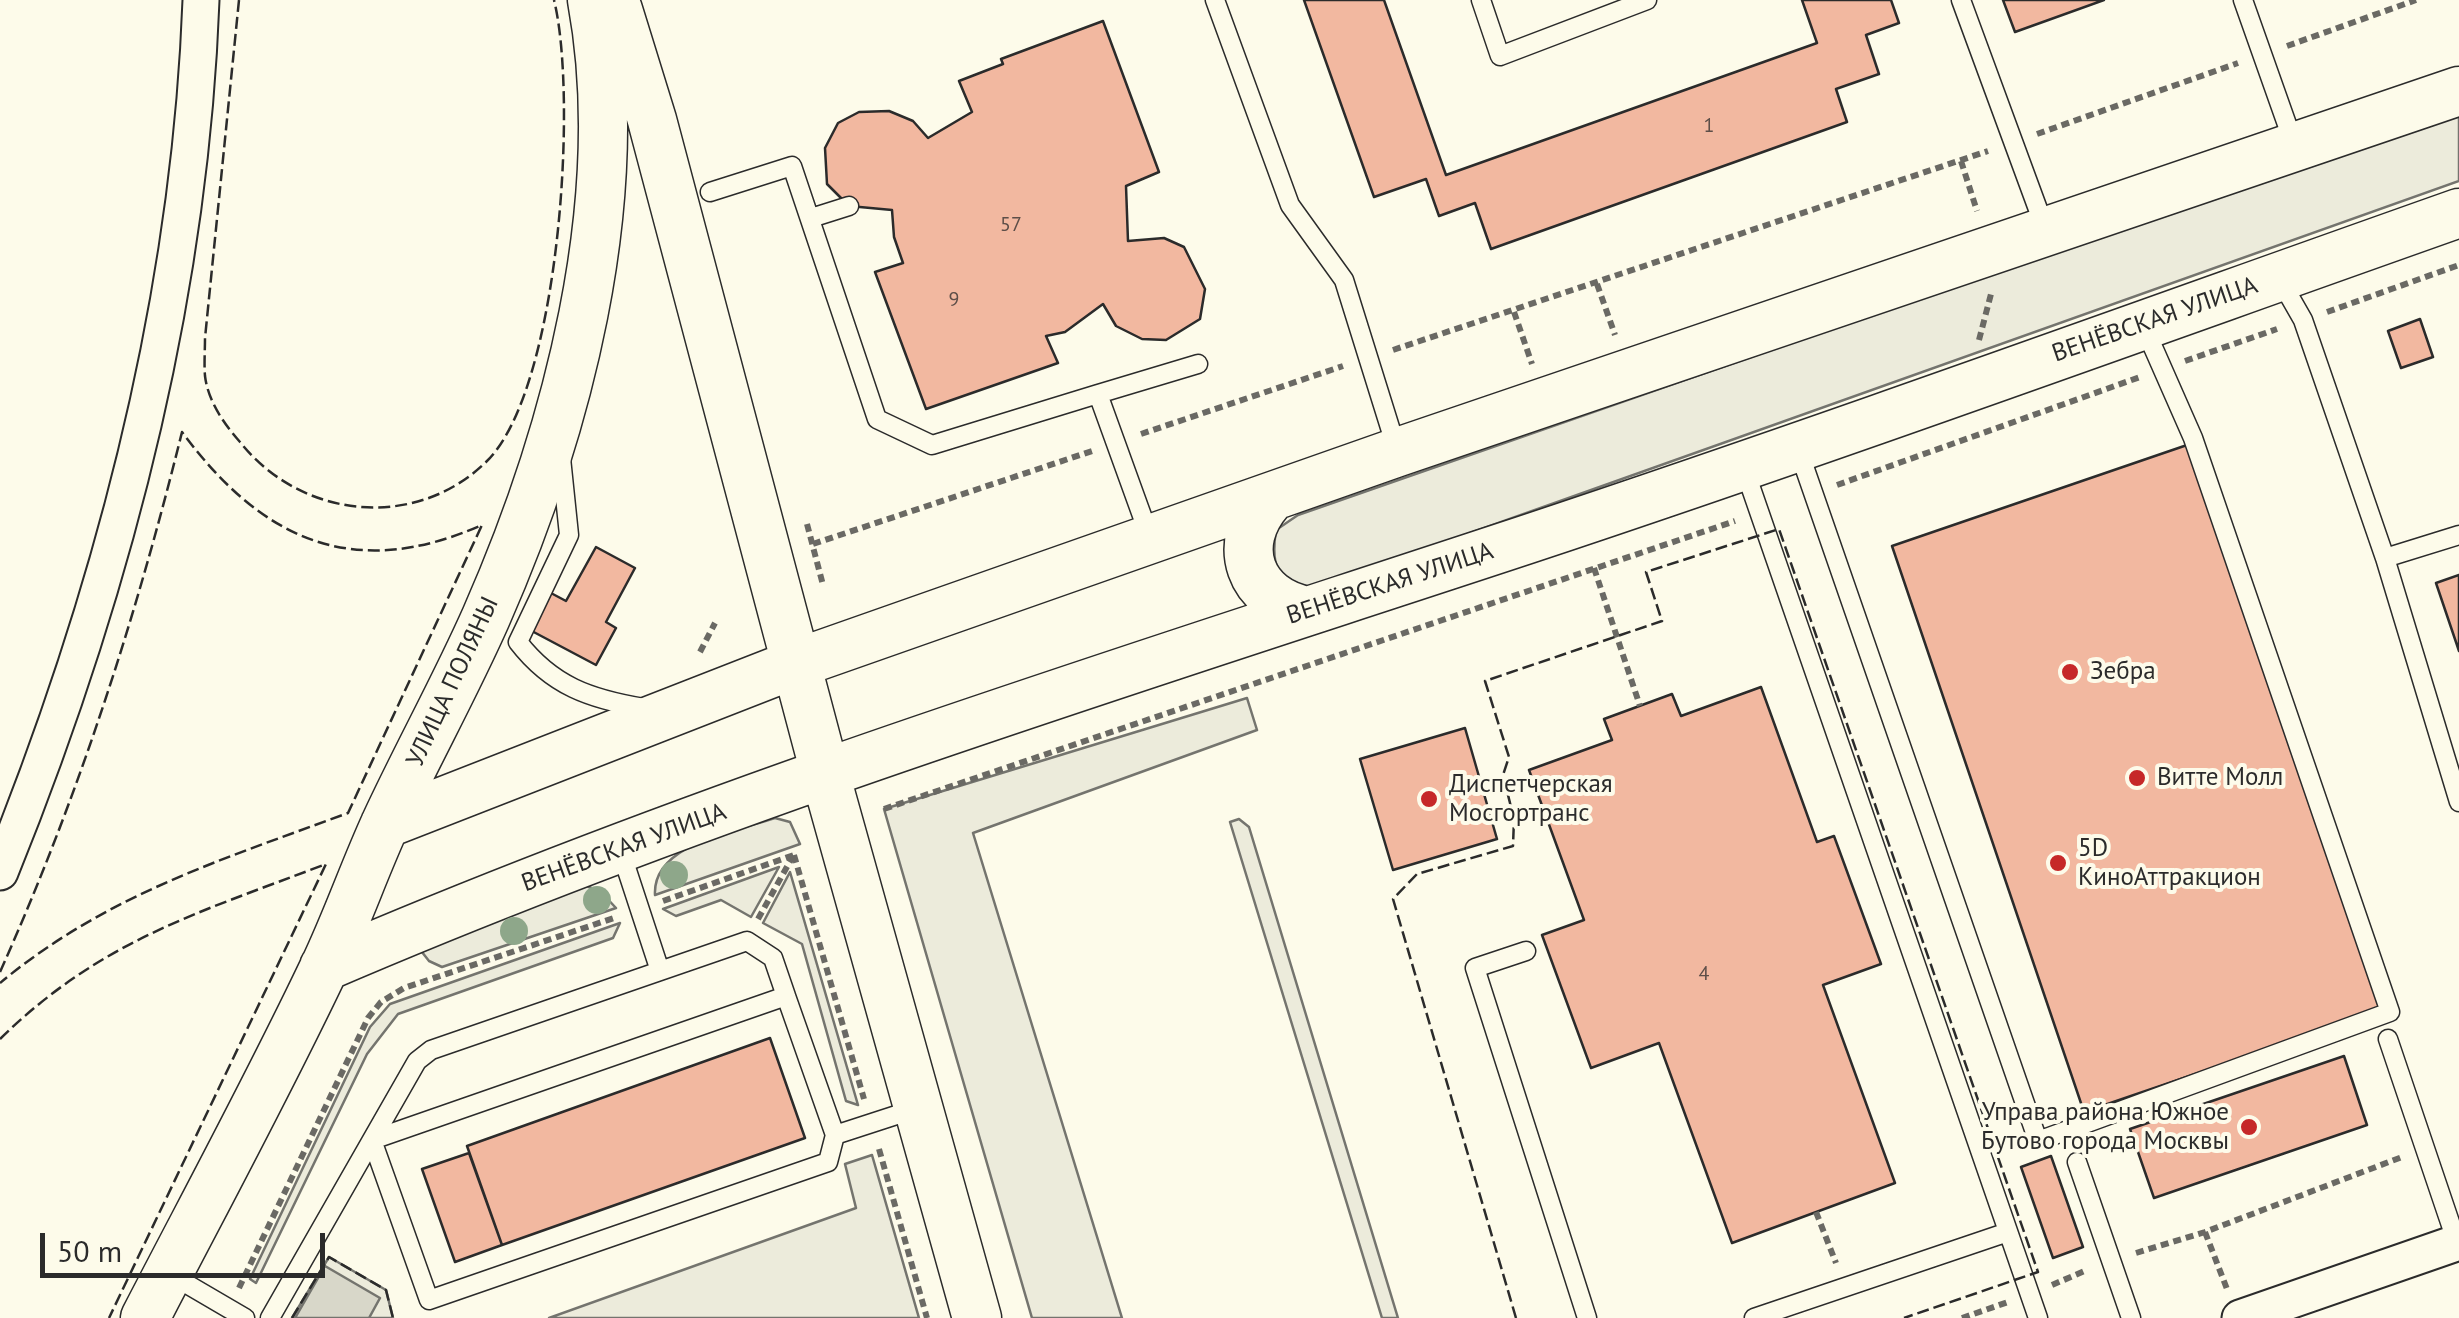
<!DOCTYPE html>
<html>
<head>
<meta charset="utf-8">
<style>
	body { margin:0 }
	#map { position:relative; width:2459px; height:1318px; overflow:hidden; background:#fdfbea; font-family:"PT Sans",sans-serif }
	canvas { display:block }
	.scale { position:absolute; left:40px; top:1233px; width:285px; height:45px; box-sizing:border-box; border:5px solid #2b2b2b; border-top:0; padding-left:12px; font-size:30px; line-height:35px; white-space:nowrap; color:#2b2b2b; -webkit-text-stroke:8px #fdfbea; paint-order:stroke }
</style>
</head>
<body>
<div id="map">
<canvas width="2459" height="1318"></canvas>
<div class="scale">50 m</div>
</div>
<script>
const ctx = document.querySelector('canvas').getContext('2d');
ctx.lineJoin = 'round';
function paint(path, color) {
  ctx.fillStyle = color;
  ctx.fill(path, 'evenodd');
}
function strokePath(path, color, width, dash) {
  ctx.strokeStyle = color;
  ctx.lineWidth = width;
  ctx.lineCap = dash ? 'butt' : 'round';
  ctx.setLineDash(dash || []);
  ctx.stroke(path);
}
function drawText(font, color, halo, rows, align = 'center') {
  ctx.font = font + ' "PT Sans",sans-serif';
  ctx.lineWidth = 8;
  ctx.setLineDash([]);
  ctx.textBaseline = 'middle';
  ctx.strokeStyle = halo;
  ctx.fillStyle = color;
  for (const [text, x, y, turn = 0] of rows) {
    ctx.save();
    ctx.translate(x, y);
    ctx.rotate((+turn || 0) * Math.PI / 180);
    ctx.textAlign = isNaN(turn) ? turn : align;
    if (halo) ctx.strokeText(text, 0, 0);
    ctx.fillText(text, 0, 0);
    ctx.restore();
  }
}
const green = new Path2D(`
	M2459 110V181L1313 589C1277 578 1270 569 1276 530L1298 515Z
	M1247 698 1257 730 973 833 1122 1318H1032L884 809Z
	M775 818 790 822 800 844 655 895C652 843 738 831 775 818Z
	M1239 819 1249 827 1398 1318H1382L1230 822Z
	M779 867 751 917 721 900 676 916 663 909Z
	M790 872 858 1105 846 1101 802 944 763 923Z
	M585 885 602 893 616 908 442 967 429 961 418 947Z
	M620 923 613 938 398 1014 367 1054 256 1283 250 1279 370 1027 390 1004Z
	M872 1155 919 1318H549L856 1208 845 1164Z
	M329 1257 386 1290 393 1318H292Z`);
paint(green, '#ecebdb');
strokePath(green, '#74746e', 2.5);
const water = new Path2D(`
	M325 1266 380 1298 369 1318H295Z`);
paint(water, '#d8d7c9');
strokePath(water, '#74746e', 2.5);
const building = new Path2D(`
	M1304 0H1384L1446 175 1817 43 1802 0H1891L1899 23 1866 35 1879 74 1836 89 1847 122 1491 249 1475 203 1439 216 1426 179 1374 197Z
	M2003 0H2104L2015 32Z
	M1103 21 1159 172 1126 186 1128 241 1164 238 1184 247 1205 289 1200 319 1166 340 1142 339 1116 326 1103 304 1065 332 1046 336 1058 363 926 409 875 272 903 263 894 237 892 210 849 206 827 184 825 148 838 123 859 112 889 111 913 121 928 138 972 112 959 81 1003 64 1001 59Z
	M2420 319 2433 357 2401 368 2388 331Z
	M2190 444 2383 1010 2084 1112 1892 546Z
	M596 547 635 568 606 622 616 628 596 665 528 629 549 592 566 601Z
	M2459 575V651L2436 583Z
	M1761 687 1817 842 1834 836 1881 964 1823 985 1895 1183 1732 1243 1659 1043 1591 1068 1542 935 1584 920 1529 770 1612 740 1604 719 1672 694 1681 716Z
	M1465 728 1497 839 1393 870 1360 759Z
	M770 1038 805 1138 502 1245 467 1146Z
	M2344 1056 2367 1125 2154 1198 2130 1129Z
	M469 1153 502 1245 455 1262 422 1169Z
	M2051 1156 2083 1247 2053 1258 2021 1167Z`);
paint(building, '#f2b8a0');
strokePath(building, '#2b2b2b', 2.5);
const lane = new Path2D(`
	M1215 0 1290 205 1344 280 1397 450
	M1481 0 1500 56 1647 0
	M1961 0 2046 231
	M2243 0 2295 147
	M710 192 792 166 877 419 932 445 1098 394 1149 535
	M811 218 849 206
	M2279 278 2303 320 2385 558 2459 802
	M1098 394 1198 364
	M1798 449 2038 1141 2390 1012 2193 438 2145 329
	M561 458 569 535 518 642C552 686 590 699 644 708
	M1744 468 2038 1318
	M2385 558 2459 535
	M620 849 660 971
	M1526 951 1475 968 1587 1318
	M2388 1039 2457 1243
	M835 1135 828 1162 429 1300 372 1140 786 996 835 1135 918 1108
	M2077 1162 2131 1318
	M168 1273 245 1318
	M270 1318 417 1061 431 1050 747 941 773 958 786 996
	M1754 1318 2008 1232`);
const street = new Path2D(`
	M0 872C112 595 190 299 201 0
	M2240 1318 2459 1242`);
const secondary = new Path2D(`
	M618 10 652 120 832 799 977 1318
	M1269 500C1230 545 1249 600 1308 611
	M385 824 795 664 1398 452 2459 91
	M324 967C714 799 1122 673 1525 540 1838 436 2148 323 2459 213
	M145 1318C205 1202 268 1086 324 968 347 920 364 870 386 822 418 753 455 687 486 617 567 433 629 201 592 0`);
strokePath(lane, '#2b2b2b', 21);
strokePath(street, '#2b2b2b', 39);
strokePath(secondary, '#2b2b2b', 51);
strokePath(new Path2D(`
	M2287 46 2416 0
	M2037 134 2238 63
	M1961 161 1977 211
	M1597 284 1615 335
	M1514 312 1532 364
	M2327 312 2459 265
	M1979 340 1991 294
	M1393 350 1988 151
	M2185 361 2277 329
	M1141 434 1343 366
	M1837 485 2140 377
	M807 524 823 585
	M813 544 1092 451
	M1594 568 1640 706
	M700 652 715 623
	M884 809 1735 521
	M794 855 864 1099
	M663 901 794 855
	M758 919 793 856
	M879 1149 927 1318
	M1816 1212 1836 1263
	M2205 1232 2227 1289
	M2136 1253 2205 1232 2402 1157
	M2052 1285 2087 1270
	M239 1288 368 1018 381 1002 404 988 614 918
	M1962 1318 2008 1302`), '#6a6964', 6, [8, 5]);
strokePath(lane, '#fdfbea', 18);
strokePath(street, '#fdfbea', 35);
strokePath(secondary, '#fdfbea', 48);
strokePath(new Path2D(`
	M239 0 205 338C205 351 204 364 205 376 208 401 224 424 240 442 300 518 414 532 486 462 560 391 578 97 554 0
	M0 972C78 798 136 618 182 432 262 540 353 582 482 525L348 813C221 860 106 895 0 983
	M0 1039C101 940 198 913 326 864L109 1318
	M292 1318 329 1257 386 1290 393 1318
	M1516 1318 1393 899 1417 874 1513 846 1514 819 1503 775 1509 757 1485 681 1662 621 1646 572 1779 529 2038 1272 1904 1318`), '#2b2b2b', 2.5, [12, 5]);
ctx.fillStyle = '#8ea78a';
for (const [x, y] of [
	[674,875],
	[597,900],
	[514,931]
]) {
  ctx.beginPath();
  ctx.arc(x, y, 14, 0, 2 * Math.PI);
  ctx.fill();
}
for (const [x, y, r, color] of [
	[2070,672,10,"#c62828"],
	[2137,778,10,"#c62828"],
	[1429,799,10,"#c62828"],
	[2058,863,10,"#c62828"],
	[2249,1127,10,"#c62828"]
]) {
  const dot = new Path2D();
  dot.arc(x, y, r, 0, 2 * Math.PI);
  ctx.fillStyle = color;
  ctx.fill(dot);
  strokePath(dot, '#fdfbea', 4);
}
drawText('20px', '#5d4e48', null, [
	["1",1709,126],
	["57",1011,225],
	["9",954,300],
	["4",1704,974]
]);
drawText('25px', '#2b2b2b', '#fdfbea', [
	["ВЕНЁВСКАЯ УЛИЦА",2155,320,-19],
	["ВЕНЁВСКАЯ УЛИЦА",1390,584,-18],
	["УЛИЦА ПОЛЯНЫ",453,682,-65],
	["ВЕНЁВСКАЯ УЛИЦА",624,848,-20]
]);
drawText('25px', '#2b2b2b', '#fdfbea', [
	["Зебра",2090,672],
	["Витте Молл",2157,778],
	["Диспетчерская",1449,785],
	["Мосгортранс",1449,814],
	["5D",2078,849],
	["КиноАттракцион",2078,878],
	["Управа района Южное",2229,1113,"right"],
	["Бутово города Москвы",2229,1142,"right"]
], 'left');
</script>
</body>
</html>
